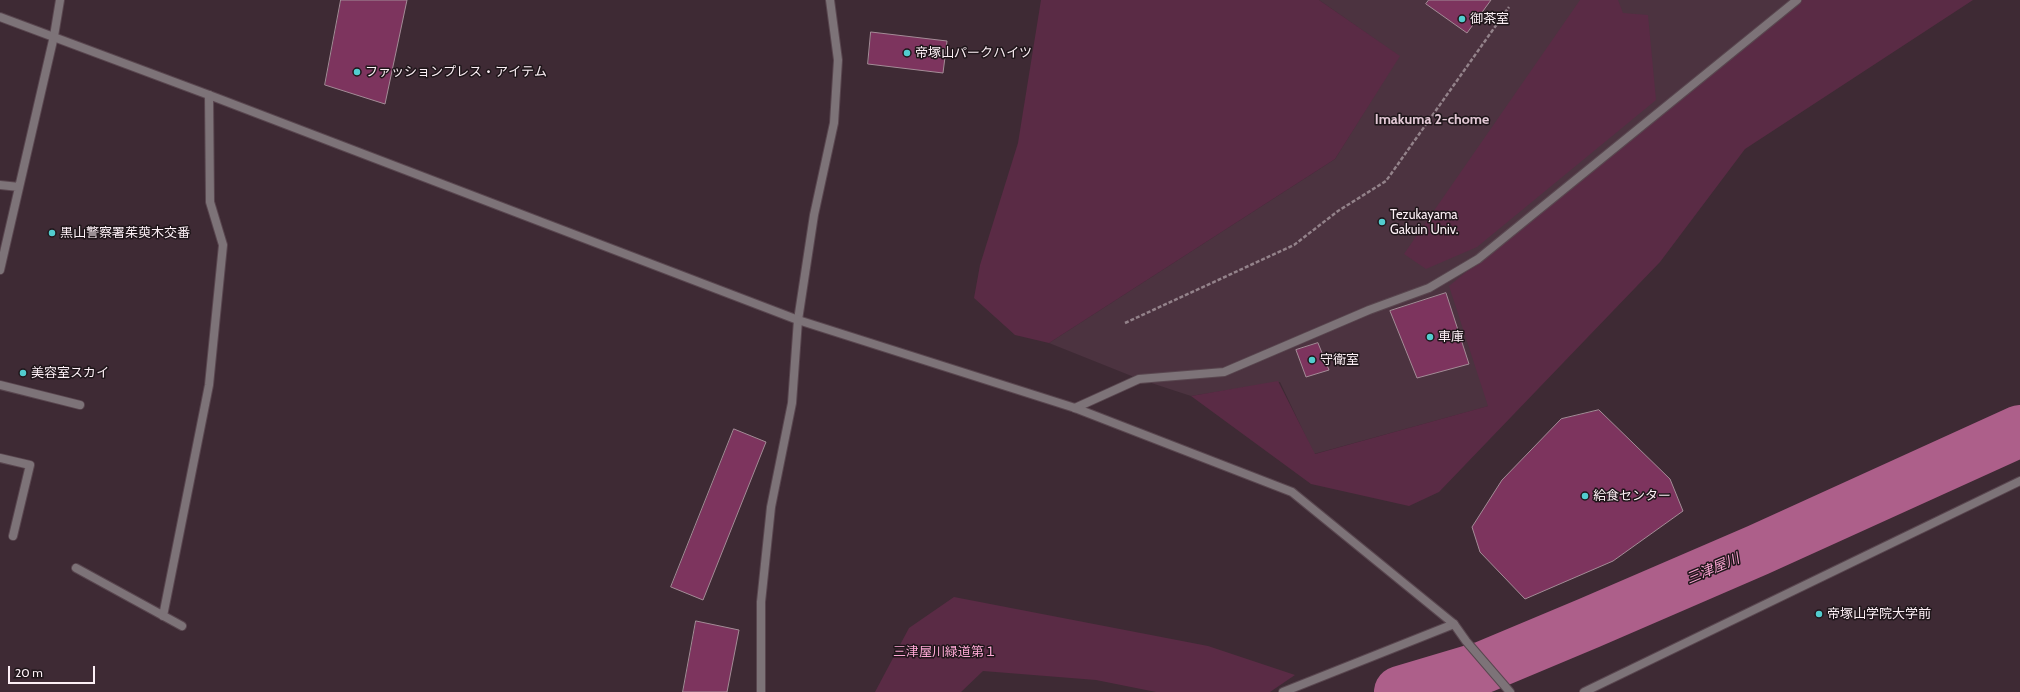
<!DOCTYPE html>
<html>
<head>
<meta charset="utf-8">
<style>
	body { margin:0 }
	#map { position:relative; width:2020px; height:692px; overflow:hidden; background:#3e2a34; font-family:Cabin,sans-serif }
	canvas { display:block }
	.scale { position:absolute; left:8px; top:666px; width:87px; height:18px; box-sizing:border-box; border:2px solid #fceff5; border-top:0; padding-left:5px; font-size:12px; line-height:14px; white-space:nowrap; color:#fceff5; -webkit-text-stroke:3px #1f161a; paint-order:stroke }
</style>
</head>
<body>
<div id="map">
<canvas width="2020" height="692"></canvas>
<div class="scale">20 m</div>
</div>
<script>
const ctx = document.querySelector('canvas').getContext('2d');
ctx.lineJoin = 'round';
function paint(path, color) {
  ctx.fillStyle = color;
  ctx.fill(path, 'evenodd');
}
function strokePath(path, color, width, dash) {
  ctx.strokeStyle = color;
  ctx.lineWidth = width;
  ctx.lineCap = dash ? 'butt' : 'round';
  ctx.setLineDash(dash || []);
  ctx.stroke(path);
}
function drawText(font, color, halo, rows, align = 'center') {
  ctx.font = font + ' Cabin,"Noto Sans JP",sans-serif';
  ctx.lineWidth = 3;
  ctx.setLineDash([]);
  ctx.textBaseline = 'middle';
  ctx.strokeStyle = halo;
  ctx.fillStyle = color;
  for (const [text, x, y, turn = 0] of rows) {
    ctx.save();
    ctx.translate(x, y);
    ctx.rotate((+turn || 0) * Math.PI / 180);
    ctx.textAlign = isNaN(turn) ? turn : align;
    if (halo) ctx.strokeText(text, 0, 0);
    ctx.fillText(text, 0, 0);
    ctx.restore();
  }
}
paint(new Path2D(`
	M1319 0H1798L1489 406 1314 454 1280 382 1191 396 1139 379 1049 343 1335 159 1399 56Z`), '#4c3340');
paint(new Path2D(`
	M1041 0H1319L1400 56 1335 159 1049 343 1015 335 974 298 980 265 1018 143Z
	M1580 0H1618L1623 13 1648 15 1656 100 1477 247 1426 269 1404 254Z
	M1798 0H1973L1745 149 1660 262 1439 492 1409 506 1311 484 1191 396 1278 381 1315 454 1488 406 1449 286Z
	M954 597 1208 646 1295 675 1270 692H1156L1096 680 983 671 961 692H875L909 628Z`), '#5a2b45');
strokePath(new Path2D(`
	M1400 692 1484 667 1589 623 1758 550 2020 431`), '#ad5f8a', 52);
const building = new Path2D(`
	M341 0H407L385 104 325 85Z
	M1429 0H1491L1467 33 1426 4Z
	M871 32 947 41 943 73 868 64Z
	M1446 293 1469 364 1417 378 1390 311Z
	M1318 343 1329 370 1306 377 1296 350Z
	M1599 410 1670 479 1683 511 1613 561 1525 599 1480 552 1472 527 1502 480 1561 419Z
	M734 429 766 442 703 600 671 587Z
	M696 621 739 630 727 692H683Z`);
paint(building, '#7d345e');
strokePath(building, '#a48c97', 1);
const service = new Path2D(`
	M1075 408 1139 379 1224 372 1369 310 1429 288 1478 259 1797 0
	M1283 692 1454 624`);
const minor = new Path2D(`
	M0 185 19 187
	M0 270 54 36 60 0
	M0 385 80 405
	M0 458 30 465 13 536
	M76 568 182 626
	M163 616 209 385 223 245 210 202 209 95
	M761 692V602L771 507 792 403 798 320 814 215 834 123 838 60 830 0`);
const tertiary = new Path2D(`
	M0 17 209 95 798 320 1075 408 1292 492 1454 624 1466 641 1510 692
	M1584 692 2020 481`);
strokePath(service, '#59464f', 10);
strokePath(minor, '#59464f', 10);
strokePath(tertiary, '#59464f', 10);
strokePath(new Path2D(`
	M1125 323 1294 245 1338 211 1386 181 1509 7`), '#93828a', 2.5, [4, 2]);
strokePath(service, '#7d7378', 8);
strokePath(minor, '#7d7378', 8);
strokePath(tertiary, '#7d7378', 8);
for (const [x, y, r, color] of [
	[1462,19,4,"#52cdcf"],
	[907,53,4,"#52cdcf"],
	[357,72,4,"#52cdcf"],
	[1382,222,4,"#52cdcf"],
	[52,233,4,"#52cdcf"],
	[1430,337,4,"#52cdcf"],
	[1312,360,4,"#52cdcf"],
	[23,373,4,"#52cdcf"],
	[1585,496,4,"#52cdcf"],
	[1819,614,4,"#52cdcf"]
]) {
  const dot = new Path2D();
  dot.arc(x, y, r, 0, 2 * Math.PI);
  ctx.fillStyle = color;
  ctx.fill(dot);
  strokePath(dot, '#1f161a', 1.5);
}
drawText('13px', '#fceff5', '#1f161a', [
	["御茶室",1470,19],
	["帝塚山パークハイツ",915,53],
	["ファッションプレス・アイテム",365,72],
	["Tezukayama",1390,215],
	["Gakuin Univ.",1390,230],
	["黒山警察署茱萸木交番",60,233],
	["車庫",1438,337],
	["守衛室",1320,360],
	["美容室スカイ",31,373],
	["給食センター",1593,496],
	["帝塚山学院大学前",1827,614]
], 'left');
drawText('13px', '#fda8d5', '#1f161a', [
	["三津屋川緑道第１",945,652]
]);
drawText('bold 14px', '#e2c8d5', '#1f161a', [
	["Imakuma 2-chome",1432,120]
]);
drawText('italic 14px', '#f8a3d0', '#1f161a', [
	["三津屋川",1713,569,-23]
]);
</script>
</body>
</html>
